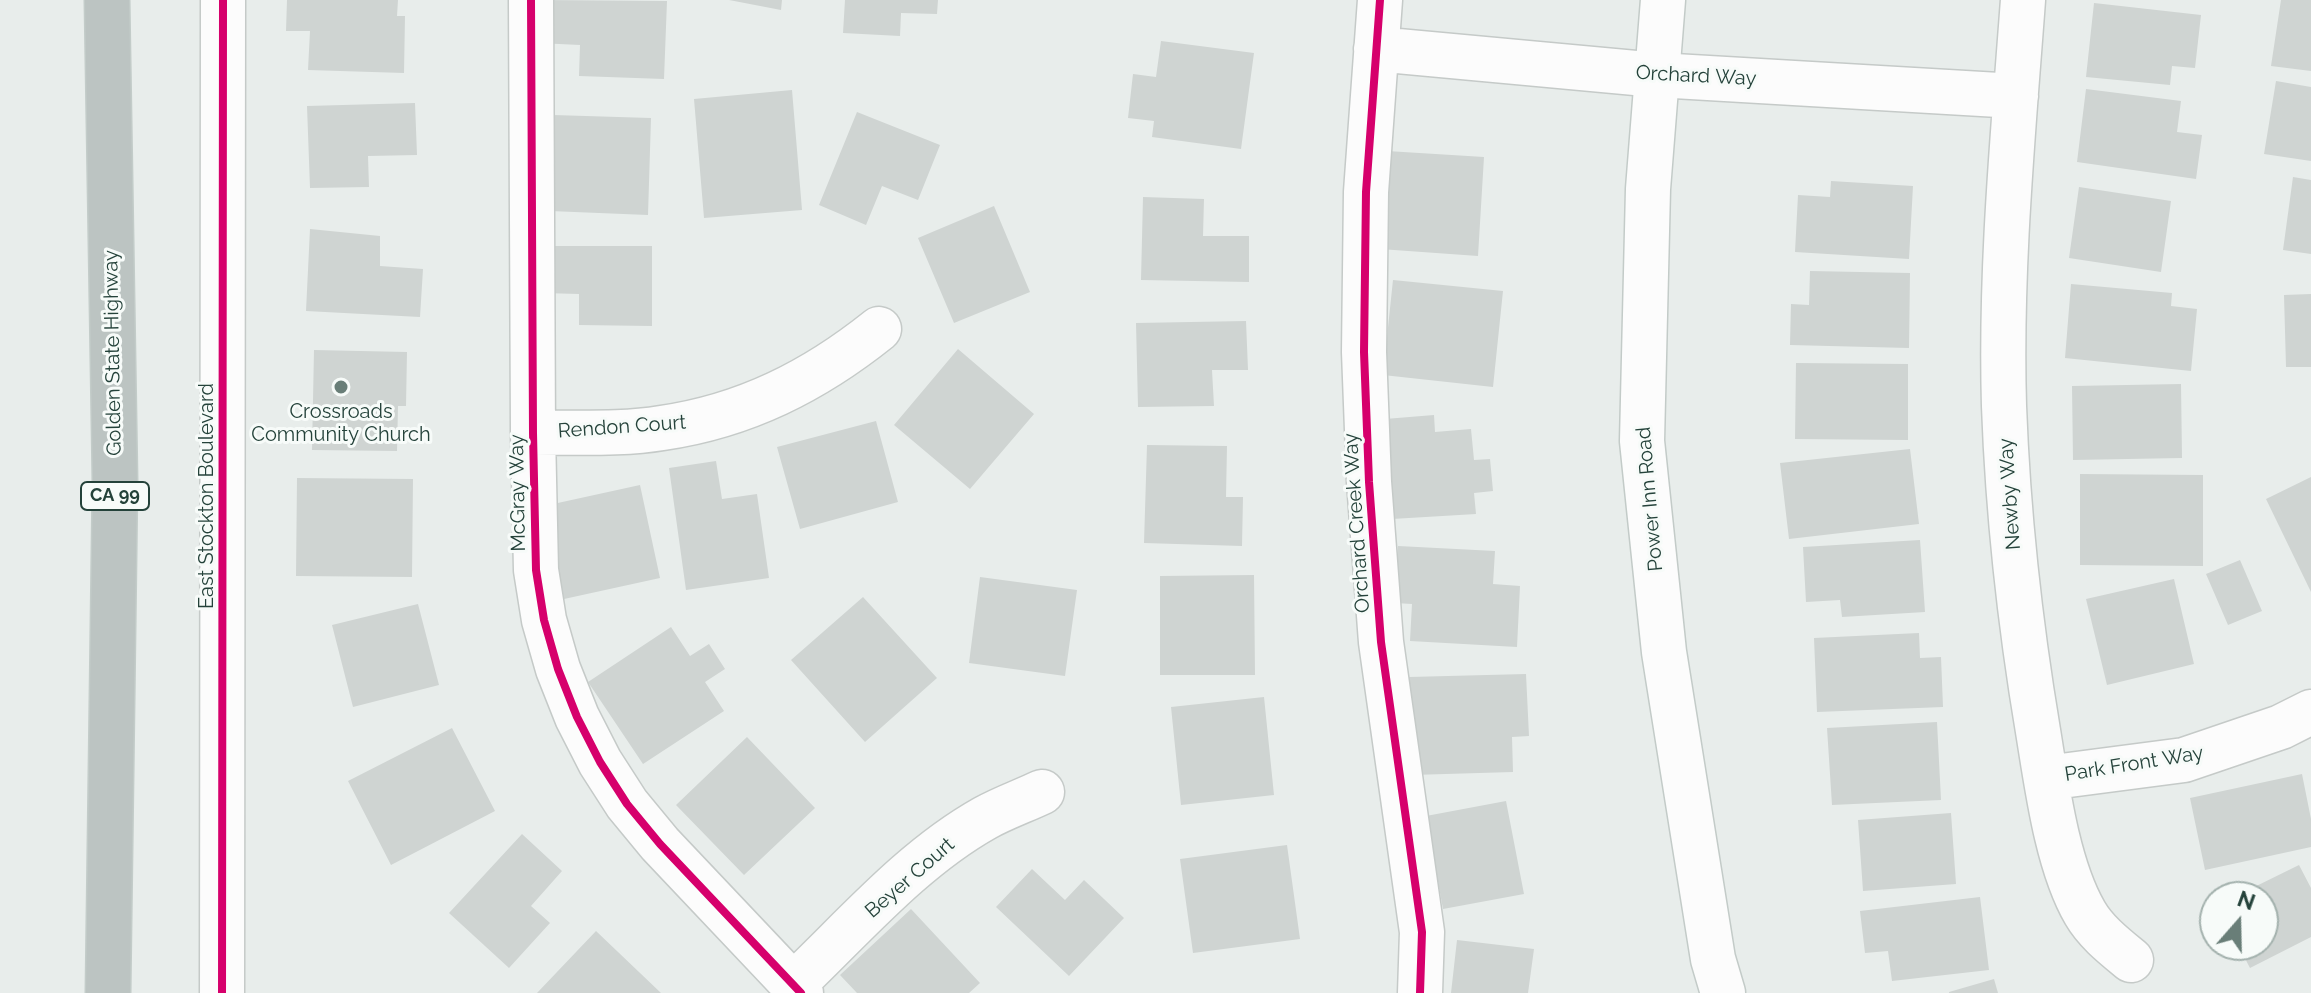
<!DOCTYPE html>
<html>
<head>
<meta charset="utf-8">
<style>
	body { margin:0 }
	#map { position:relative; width:2311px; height:993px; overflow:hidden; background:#e8edeb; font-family:Raleway,sans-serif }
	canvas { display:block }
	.north { position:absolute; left:2199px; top:881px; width:80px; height:80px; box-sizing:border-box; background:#f7fbf9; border:2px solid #a3b1ad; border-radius:50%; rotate:20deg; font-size:22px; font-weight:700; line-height:32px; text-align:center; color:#24423a }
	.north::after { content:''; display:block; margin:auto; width:28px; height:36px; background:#697e78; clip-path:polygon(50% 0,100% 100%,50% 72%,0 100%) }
</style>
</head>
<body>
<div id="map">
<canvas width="2311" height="993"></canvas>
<div class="north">N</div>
</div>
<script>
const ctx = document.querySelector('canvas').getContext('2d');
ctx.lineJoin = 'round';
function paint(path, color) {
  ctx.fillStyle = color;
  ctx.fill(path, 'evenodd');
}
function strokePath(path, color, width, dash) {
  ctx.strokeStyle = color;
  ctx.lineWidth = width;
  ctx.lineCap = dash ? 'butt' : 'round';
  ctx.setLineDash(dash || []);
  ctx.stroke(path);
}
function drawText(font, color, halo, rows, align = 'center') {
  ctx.font = font + ' Raleway,sans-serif';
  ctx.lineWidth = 6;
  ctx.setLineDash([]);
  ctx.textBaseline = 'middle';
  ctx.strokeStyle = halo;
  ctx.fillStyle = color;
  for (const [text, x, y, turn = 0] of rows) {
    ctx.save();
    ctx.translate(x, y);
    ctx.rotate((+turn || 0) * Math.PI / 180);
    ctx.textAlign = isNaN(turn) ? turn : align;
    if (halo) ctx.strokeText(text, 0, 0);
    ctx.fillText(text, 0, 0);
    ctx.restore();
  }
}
paint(new Path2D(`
	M287 0H398L397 16H405L404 73 308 70 310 31H286Z
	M539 0 667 1 664 79 579 76 580 45 538 43Z
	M729 0H782L781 10Z
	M845 0H938L937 14 901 13 900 36 843 33Z
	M2281 0H2311V71L2271 66Z
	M2094 3 2201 15 2195 68 2172 66 2170 85 2086 77Z
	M1161 41 1254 53 1241 149 1152 137 1154 121 1128 118 1133 74 1156 77Z
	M2276 81 2311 87V161L2264 154Z
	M2086 89 2181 101 2177 132 2202 135 2196 179 2077 162Z
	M792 90 802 210 704 218 694 99Z
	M415 103 417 155 368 156 369 187 310 188 307 106Z
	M857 112 940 145 918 200 882 186 866 225 819 205Z
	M553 115 651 118 648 215 550 211Z
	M1387 151 1484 157 1478 256 1380 249Z
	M2293 177 2311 180V254L2283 250Z
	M1831 181 1913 186 1909 259 1795 252 1798 195 1830 197Z
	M2079 187 2171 201 2161 272 2069 258Z
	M1143 197 1204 199 1203 236H1249V282L1141 280Z
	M994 206 1030 292 954 323 918 238Z
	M310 229 380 236V266L423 269 420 317 306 311Z
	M543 246H652V326L579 325V294L543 293Z
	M1810 271 1910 273 1909 348 1790 345 1791 304 1809 305Z
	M1393 280 1503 291 1493 387 1383 375Z
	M2071 284 2172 293 2171 306 2197 309 2191 371 2065 358Z
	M2311 294V367H2286L2284 295Z
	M1246 321 1248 370H1212L1214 406 1138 407 1136 323Z
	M958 349 1034 414 970 489 894 425Z
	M314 350 407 352 406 406H398L397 451 312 450Z
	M1796 363 1908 364V440L1795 439Z
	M2181 384 2182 458 2073 460 2072 386Z
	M1434 415 1435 432 1471 429 1474 460 1490 459 1493 491 1474 493 1476 514 1392 519 1385 419Z
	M876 421 898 502 800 529 777 447Z
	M1147 445 1227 446 1226 497H1243L1242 546 1144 543Z
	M1910 449 1919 524 1789 539 1780 463Z
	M716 461 722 499 757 494 769 578 686 590 669 468Z
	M2080 474 2203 475V566L2080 565Z
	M2311 477V592L2266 499Z
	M297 478 413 479 412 577 296 576Z
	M640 485 660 578 564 599 544 506Z
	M1920 540 1925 612 1842 617 1840 600 1806 602 1803 547Z
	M1398 546 1495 551 1493 584 1520 586 1517 647 1410 641 1412 604 1395 603Z
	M2240 560 2262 611 2228 625 2206 574Z
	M1254 575 1255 675H1160V576Z
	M980 577 1077 590 1065 676 969 663Z
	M2174 579 2194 664 2107 685 2086 599Z
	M863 597 937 678 865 742 791 660Z
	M418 604 439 685 353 707 332 625Z
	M671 627 690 656 709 644 725 669 705 682 724 711 643 764 588 682Z
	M1919 633 1920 658 1941 657 1943 707 1817 712 1814 638Z
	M1526 674 1529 736 1512 737 1513 772 1412 775 1409 677Z
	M1264 697 1274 795 1181 805 1171 707Z
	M1937 722 1941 800 1832 805 1827 728Z
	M452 728 495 811 391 865 348 781Z
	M747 737 815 808 744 875 676 805Z
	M2302 774 2311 819V847L2205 870 2190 798Z
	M1506 801 1524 894 1443 909 1426 816Z
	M1951 813 1956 884 1863 891 1858 820Z
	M522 834 562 871 531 906 550 923 509 968 449 913Z
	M1287 845 1300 939 1193 953 1180 859Z
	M2299 865 2311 888V937L2250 968 2238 945H2263V897H2234Z
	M1032 869 1065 900 1084 880 1124 918 1069 976 996 907Z
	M1980 897 1989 970 1892 981 1888 951 1865 953 1860 911Z
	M911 909 980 983 969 993H857L840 975Z
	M596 931 661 993H537Z
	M1457 940 1534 949 1528 993H1451Z
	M1994 979 1998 993H1949V992Z`), '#cfd4d2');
const minor = new Path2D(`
	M531 0 533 433 536 570 544 620 558 669 577 717 600 762 627 804 660 844 801 993
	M1380 0 1366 192 1364 352 1369 482 1381 642 1422 932 1420 993
	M2023 0C2013 135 2000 270 2004 406 2008 515 2020 624 2038 731 2047 786 2057 865 2085 913 2096 932 2114 946 2131 960
	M1376 49 1657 75 2016 96
	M533 433C575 432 620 435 662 428 745 416 814 381 879 329
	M2046 778 2184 760 2281 727 2311 712
	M794 984C854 927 912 859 985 818 1003 808 1023 801 1042 792`);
const tertiary = new Path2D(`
	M222 993 223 0`);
const secondary = new Path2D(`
	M1663 0 1648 189 1642 441 1664 652 1713 959 1723 993`);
const motorway = new Path2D(`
	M107 0 115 481 108 993`);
strokePath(minor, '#c5cac8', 47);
strokePath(tertiary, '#c5cac8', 47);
strokePath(secondary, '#c3cbc8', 47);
strokePath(motorway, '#c3ccc9', 47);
strokePath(minor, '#fcfcfc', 44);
strokePath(tertiary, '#fcfcfc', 44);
strokePath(secondary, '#fcfcfc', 44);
strokePath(motorway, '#bcc4c2', 44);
strokePath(new Path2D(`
	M531 0 533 433 536 570 544 620 558 669 577 717 600 762 627 804 660 844 801 993
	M1380 0 1366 192 1364 352 1369 482 1381 642 1422 932 1420 993
	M222 993 223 0`), '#d6006c', 8);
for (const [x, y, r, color] of [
	[341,387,8,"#697e78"]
]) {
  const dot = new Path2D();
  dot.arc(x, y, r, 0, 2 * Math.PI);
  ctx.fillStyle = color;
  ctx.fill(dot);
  strokePath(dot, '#f7fbf9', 3);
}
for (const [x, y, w] of [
	[115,496,68]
]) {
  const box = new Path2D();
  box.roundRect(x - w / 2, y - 14, w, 28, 6);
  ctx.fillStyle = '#f7fbf9';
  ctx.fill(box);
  strokePath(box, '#24423a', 2);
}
drawText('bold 18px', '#24423a', null, [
	["CA 99",115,496]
]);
drawText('20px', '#24423a', '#f7fbf9', [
	["Orchard Way",1696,76,3],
	["Golden State Highway",113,353,-91],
	["Rendon Court",622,427,-4],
	["McGray Way",518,493,-91],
	["Newby Way",2010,494,-94],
	["East Stockton Boulevard",207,496,-90],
	["Power Inn Road",1650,499,-95],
	["Orchard Creek Way",1357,523,-94],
	["Park Front Way",2134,764,-9],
	["Beyer Court",910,878,-41]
]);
drawText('20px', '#24423a', '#f7fbf9', [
	["Crossroads",341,412],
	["Community Church",341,435]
]);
</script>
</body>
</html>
